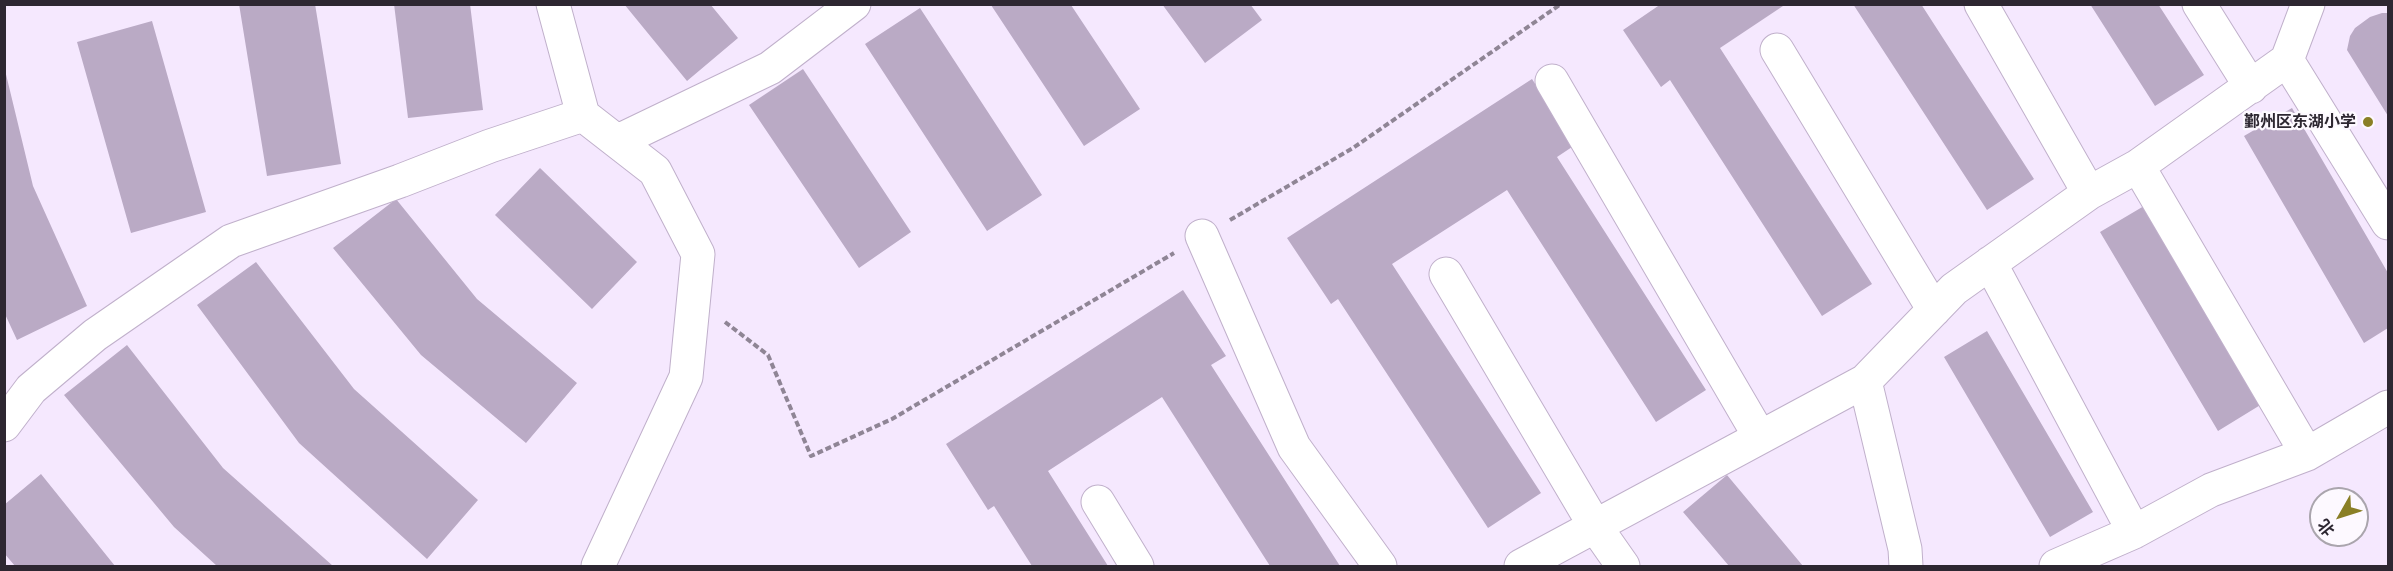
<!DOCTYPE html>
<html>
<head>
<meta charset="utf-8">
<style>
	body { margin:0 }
	#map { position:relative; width:2393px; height:571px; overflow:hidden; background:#f5e8fe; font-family:Cabin,"Noto Sans SC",sans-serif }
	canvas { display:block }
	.frame { position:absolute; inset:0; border:6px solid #2d2731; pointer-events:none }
	.north { position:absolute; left:2309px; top:487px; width:60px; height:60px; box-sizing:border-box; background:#fdf9ff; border:2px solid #aaa5ad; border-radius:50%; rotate:231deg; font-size:16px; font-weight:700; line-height:24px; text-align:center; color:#2d2731 }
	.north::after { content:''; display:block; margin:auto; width:21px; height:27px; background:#8a7f26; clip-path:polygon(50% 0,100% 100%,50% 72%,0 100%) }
</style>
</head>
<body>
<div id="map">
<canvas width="2393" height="571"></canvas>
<div class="frame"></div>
<div class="north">北</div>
</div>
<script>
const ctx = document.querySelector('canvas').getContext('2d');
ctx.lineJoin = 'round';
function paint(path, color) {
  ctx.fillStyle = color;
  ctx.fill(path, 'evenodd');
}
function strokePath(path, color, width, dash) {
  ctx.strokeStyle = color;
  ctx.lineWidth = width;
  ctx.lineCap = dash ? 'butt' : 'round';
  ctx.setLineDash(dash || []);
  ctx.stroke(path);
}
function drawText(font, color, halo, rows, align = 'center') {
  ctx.font = font + ' Cabin,"Noto Sans SC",sans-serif';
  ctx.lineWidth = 4.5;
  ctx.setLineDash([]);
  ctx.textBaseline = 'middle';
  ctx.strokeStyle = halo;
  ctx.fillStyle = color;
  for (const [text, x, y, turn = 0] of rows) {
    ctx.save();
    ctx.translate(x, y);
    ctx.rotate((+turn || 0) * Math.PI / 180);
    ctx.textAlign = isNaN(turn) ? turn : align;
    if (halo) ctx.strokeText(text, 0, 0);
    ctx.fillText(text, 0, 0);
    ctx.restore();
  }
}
paint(new Path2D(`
	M239 4H315L341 164 267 176Z
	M394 4H470L483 110 408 118Z
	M624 4H710L738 38 687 81Z
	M1162 4H1250L1262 20 1205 63Z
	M1661 4H1786L1720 48 1872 284 1822 316 1670 80 1661 87 1623 30Z
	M1853 4H1921L2034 179 1987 210Z
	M2090 4H2158L2204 75 2155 106Z
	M991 5H1071L1140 109 1084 146Z
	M920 8 1042 195 987 231 865 44Z
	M2382 13H2388V116L2347 50 2350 36 2355 28 2370 17Z
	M152 21 206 212 131 233 77 42Z
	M4 66 33 186 87 306 17 340 4 312Z
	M803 69 911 232 859 268 749 105Z
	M1532 79 1575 145 1557 157 1706 390 1656 422 1507 190 1392 264 1541 493 1488 528 1338 299 1331 304 1287 238Z
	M2292 108 2388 273V328L2364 343 2244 136Z
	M540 168 637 262 592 309 495 215Z
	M396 199 477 299 577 383 526 443 421 355 333 248Z
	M2144 206 2262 404 2218 431 2100 232Z
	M256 262 354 389 478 500 427 559 299 443 197 305Z
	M1183 290 1226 356 1211 365 1340 566H1270L1162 397 1048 471 1108 566H1032L994 506 988 510 946 444Z
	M1987 331 2093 512 2050 537 1944 357Z
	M127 345 223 468 333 566H217L174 527 64 395Z
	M41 474 115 566H15L4 553V505Z
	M1727 475 1803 566H1729L1683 512Z`), '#baaac5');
const minor = new Path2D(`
	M553 4 583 115 655 171 698 254 686 377 598 566
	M1981 4 2089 193
	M2199 4 2251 87
	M1777 50 1934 310
	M2287 60 2388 223
	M1552 81 1760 437
	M618 141 770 68 854 4
	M2138 166 2307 454
	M1202 236 1294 447 1380 566
	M1990 263 2134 532
	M1446 274 1595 526 1623 566
	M1865 381 1905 549 1906 566
	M4 425 31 389 95 335 231 241 400 181 490 146 583 115
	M1098 502 1137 566
	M1521 566 1865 381 1954 289 2089 193 2138 166 2287 60 2308 4
	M2056 566 2134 532 2211 490 2307 454 2388 407`);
strokePath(minor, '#c0b0cb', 35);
strokePath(new Path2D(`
	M1230 220 1353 148 1561 4
	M725 322 768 355 811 456 892 419 1174 253`), '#8f8595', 4, [6, 3]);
strokePath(minor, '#fff', 33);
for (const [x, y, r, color] of [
	[2368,122,6,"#8a7f26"]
]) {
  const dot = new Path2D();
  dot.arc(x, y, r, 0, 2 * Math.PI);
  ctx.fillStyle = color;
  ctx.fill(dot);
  strokePath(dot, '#fdf9ff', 2);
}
drawText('bold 16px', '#2d2731', '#fdf9ff', [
	["鄞州区东湖小学",2356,122]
], 'right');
</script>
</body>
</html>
